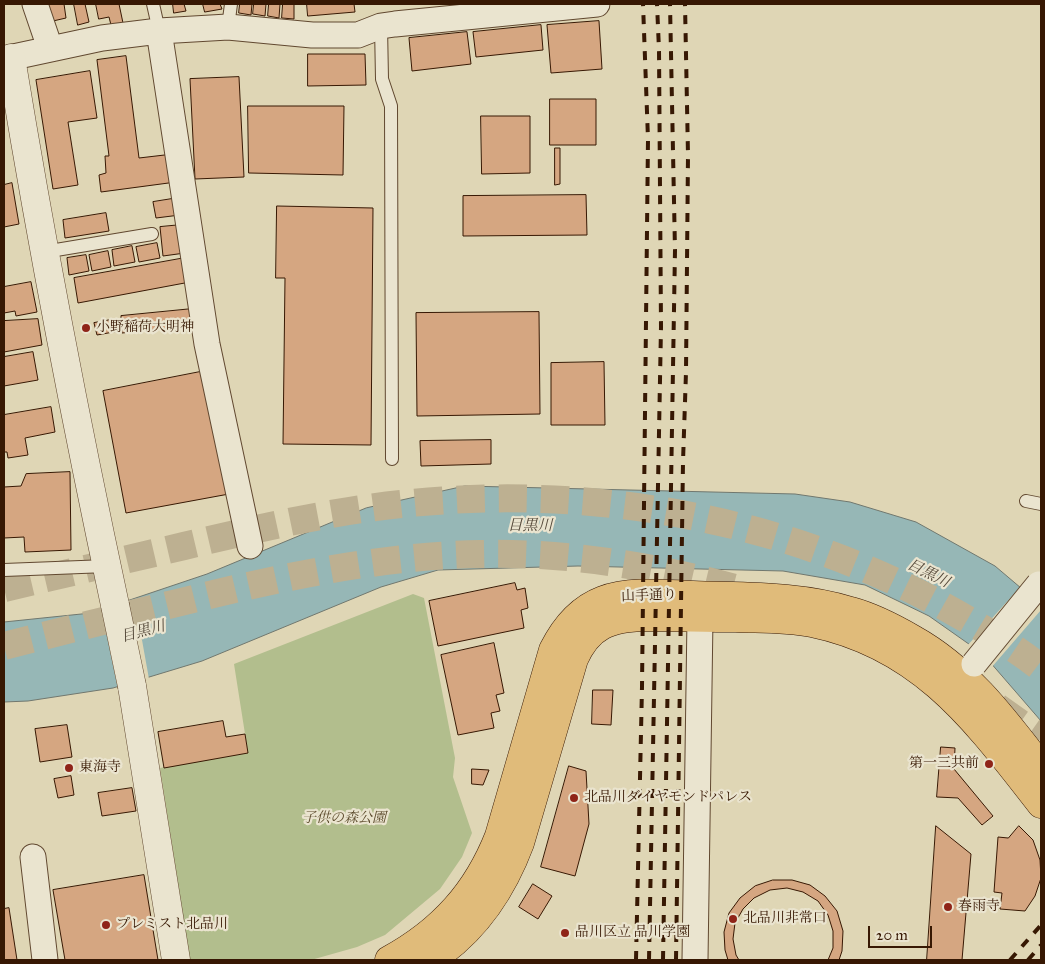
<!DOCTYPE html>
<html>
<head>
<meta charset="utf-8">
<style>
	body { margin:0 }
	#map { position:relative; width:1045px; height:964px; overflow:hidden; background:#dfd6b5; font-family:"IM FELL Great Primer",serif }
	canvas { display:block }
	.frame { position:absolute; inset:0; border:5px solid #371803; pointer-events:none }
	.scale { position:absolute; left:868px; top:926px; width:64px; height:22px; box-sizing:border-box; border:2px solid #371803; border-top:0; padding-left:6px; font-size:15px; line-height:18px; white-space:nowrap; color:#371803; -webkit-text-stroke:4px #eae4cf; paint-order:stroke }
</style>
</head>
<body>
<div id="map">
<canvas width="1045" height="964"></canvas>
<div class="frame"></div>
<div class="scale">20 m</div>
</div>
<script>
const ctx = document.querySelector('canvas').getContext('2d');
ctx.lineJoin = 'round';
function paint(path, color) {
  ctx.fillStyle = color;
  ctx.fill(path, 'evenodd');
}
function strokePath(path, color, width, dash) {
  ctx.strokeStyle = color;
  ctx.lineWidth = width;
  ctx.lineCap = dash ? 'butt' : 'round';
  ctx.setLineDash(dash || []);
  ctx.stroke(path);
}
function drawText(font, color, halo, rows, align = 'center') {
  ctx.font = font + ' "IM FELL Great Primer","Noto Serif JP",serif';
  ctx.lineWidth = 4.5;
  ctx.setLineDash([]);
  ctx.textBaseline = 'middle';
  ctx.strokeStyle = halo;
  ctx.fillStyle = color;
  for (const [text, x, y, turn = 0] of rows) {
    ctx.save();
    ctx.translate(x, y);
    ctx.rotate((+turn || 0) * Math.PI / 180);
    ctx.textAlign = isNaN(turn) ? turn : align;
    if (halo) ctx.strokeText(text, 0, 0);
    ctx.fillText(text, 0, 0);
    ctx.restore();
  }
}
paint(new Path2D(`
	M413 594 424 598 455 758 453 777 472 833 462 857 440 889 385 935 357 947 311 960H190L160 768 248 753 234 664Z`), '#b2be8d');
const water = new Path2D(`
	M465 486 795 494 850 502 916 522 995 566 1041 605V721L983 654 929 616 865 585 783 571 578 566 438 570 381 587 202 661 113 688 28 701 4 702V622L91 613 207 574 366 508Z`);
paint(water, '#96b7b6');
strokePath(water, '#70776e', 1);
paint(new Path2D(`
	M1022 585 1041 602V610L991 668 981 656 967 646Z
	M135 601 149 679 118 689 101 608Z`), '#dfd6b5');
const building = new Path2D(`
	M45 4H64L66 18 53 21Z
	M74 4H85L89 22 78 25Z
	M96 4H119L123 23 111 25 109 17 99 19Z
	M173 4H184L186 11 174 13Z
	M203 4H220L222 9 205 12Z
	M240 4H252L251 15 239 13Z
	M254 4H266L265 16 253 14Z
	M269 4H280L279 18 268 16Z
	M283 4H294V19L282 18Z
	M307 4H354L355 12 308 16Z
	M599 21 602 69 551 73 547 25Z
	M541 25 543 50 476 57 473 32Z
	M467 32 471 64 412 71 409 38Z
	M308 54H365L366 85 308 86Z
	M126 56 139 158 173 154 176 182 101 192 99 175 106 173 105 156H109L97 60Z
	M90 71 97 118 68 122 78 185 53 189 36 80Z
	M239 77 244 177 195 179 190 79Z
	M550 99H596V145H550Z
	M248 106H344L343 175 249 173Z
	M481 116H530V173L482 174Z
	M555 148H560V184L555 185Z
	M12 183 19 224 4 227V185Z
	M586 195 587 235 463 236V196Z
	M178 198 180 215 156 218 153 202Z
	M277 206 373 208 371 445 283 444 285 278H276Z
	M106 213 109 231 65 238 63 220Z
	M181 225 185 253 163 256 160 227Z
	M157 243 160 258 139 262 136 247Z
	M132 246 135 262 114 266 112 250Z
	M108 251 111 267 92 271 89 255Z
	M86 255 89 271 69 275 67 258Z
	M185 258 190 282 78 303 74 278Z
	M31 282 37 312 16 316 15 311 4 313V287Z
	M192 309 194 326 122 333 121 316Z
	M539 312 540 414 417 416 416 313Z
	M38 319 42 345 4 352V321Z
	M116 319 119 331 97 335 94 323Z
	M33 352 38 380 4 386V357Z
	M604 362 605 425H551V363Z
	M205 371 229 494 126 513 103 391Z
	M51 407 55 432 25 438 28 455 8 458 7 452H4V415Z
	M491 440V464L421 466 420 441Z
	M70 472 71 550 25 552 24 537 4 538V487L21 486 26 474Z
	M515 583 517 590 525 588 528 608 521 610 524 628 438 646 429 601Z
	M494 643 504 693 496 695 500 711 491 713 494 728 458 735 441 655Z
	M593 690H613L611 725 592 724Z
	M223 721 226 737 245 734 248 753 164 768 158 732Z
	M67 725 72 757 40 762 35 729Z
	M941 747 955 748 954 769 993 816 982 825 958 798 937 797Z
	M569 766 586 771 589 824 575 876 541 867Z
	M472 769 489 770 483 785 472 784Z
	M71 776 74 795 58 798 54 779Z
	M132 788 136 811 102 816 98 793Z
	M936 826 971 854 962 960H927Z
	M1019 826 1033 840 1040 860 1041 878 1035 896 1025 911 1000 909 1002 893 994 892 998 837 1008 838Z
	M144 875 158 960H65L53 890Z
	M773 880H792L810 885 825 896 837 911 843 931 842 951 839 960H828L833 948V931L828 915 818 901 803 892 787 888 770 890 754 898 743 909 735 923 733 939 736 955 739 960H728L725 950 724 932 729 913 740 898 755 886Z
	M533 884 552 896 538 919 519 907Z
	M9 908 17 960H4V909Z`);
paint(building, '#d5a681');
strokePath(building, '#371803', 1);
strokePath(new Path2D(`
	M4 588C64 574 124 560 184 546 239 533 293 520 349 511 554 478 773 509 954 612 984 629 1014 647 1041 668
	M4 646C62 631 119 617 177 603 277 578 377 556 480 554 571 552 659 567 746 591
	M997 707 1041 738`), '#bdb091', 28, [28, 14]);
const service = new Path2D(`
	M153 4 159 31
	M381 26 382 79 391 106 392 459
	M228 27 231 4
	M44 252 152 234
	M1026 501 1041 504
	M4 570 107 566`);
const minor = new Path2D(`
	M35 4 50 48
	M159 31 207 344 250 546
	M4 59 102 38 159 31 228 27 312 35H358L381 26 395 24 597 4
	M33 857 45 960
	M695 960 700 618`);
const tertiary = new Path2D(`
	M11 58C41 241 76 423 115 605
	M132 686 176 960`);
const primary = new Path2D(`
	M389 960C442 931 477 892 499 836L553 650C564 628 579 609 603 600 631 590 664 594 693 595 746 597 800 595 851 611 873 617 894 628 913 639 967 669 1004 719 1041 767
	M431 960C474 932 502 891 520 843L574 659C589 625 610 618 645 617 675 617 706 618 736 618 761 619 787 618 812 623 923 646 976 721 1041 804`);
strokePath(service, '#614830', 14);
strokePath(minor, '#614830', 27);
strokePath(tertiary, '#614830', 29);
strokePath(primary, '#371803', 29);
strokePath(service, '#eae4cf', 12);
strokePath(minor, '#eae4cf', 25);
strokePath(tertiary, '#eae4cf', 28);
strokePath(primary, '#e0bb7a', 28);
strokePath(new Path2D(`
	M636 960 642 687 648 139 643 4
	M649 960 661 327 659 50 657 4
	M663 960 675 250 670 4
	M676 960 683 462 686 372 688 155 685 4
	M1010 960 1041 925
	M1028 960 1041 945`), '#371803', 4, [9, 9]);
const minorBridge = new Path2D(`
	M974 664 1039 584`);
const tertiaryBridge = new Path2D(`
	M115 605 132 686`);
strokePath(minorBridge, '#614830', 27, []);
strokePath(tertiaryBridge, '#614830', 29, []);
strokePath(minorBridge, '#eae4cf', 25);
strokePath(tertiaryBridge, '#eae4cf', 28);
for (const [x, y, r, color] of [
	[86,328,5,"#8f2418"],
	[989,764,5,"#8f2418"],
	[69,768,5,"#8f2418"],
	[574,798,5,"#8f2418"],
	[948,907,5,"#8f2418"],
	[733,919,5,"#8f2418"],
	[106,925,5,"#8f2418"],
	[565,933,5,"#8f2418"]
]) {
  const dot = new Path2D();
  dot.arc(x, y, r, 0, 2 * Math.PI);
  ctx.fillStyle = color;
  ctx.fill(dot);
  strokePath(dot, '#eae4cf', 2);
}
drawText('14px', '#371803', '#eae4cf', [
	["小野稲荷大明神",96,328],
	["第一三共前",979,764,"right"],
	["東海寺",79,768],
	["北品川ダイヤモンドパレス",584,798],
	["春雨寺",958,907],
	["北品川非常口",743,919],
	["プレミスト北品川",116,925],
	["品川区立 品川学園",575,933]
], 'left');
drawText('14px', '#371803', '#eae4cf', [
	["山手通り",649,596,-2]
]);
drawText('italic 14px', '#5c4a2c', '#eae4cf', [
	["子供の森公園",344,819]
]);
drawText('italic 15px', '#544839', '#eae4cf', [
	["目黒川",530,526],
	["目黒川",928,574,26],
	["目黒川",143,632,-15]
]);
</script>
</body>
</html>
